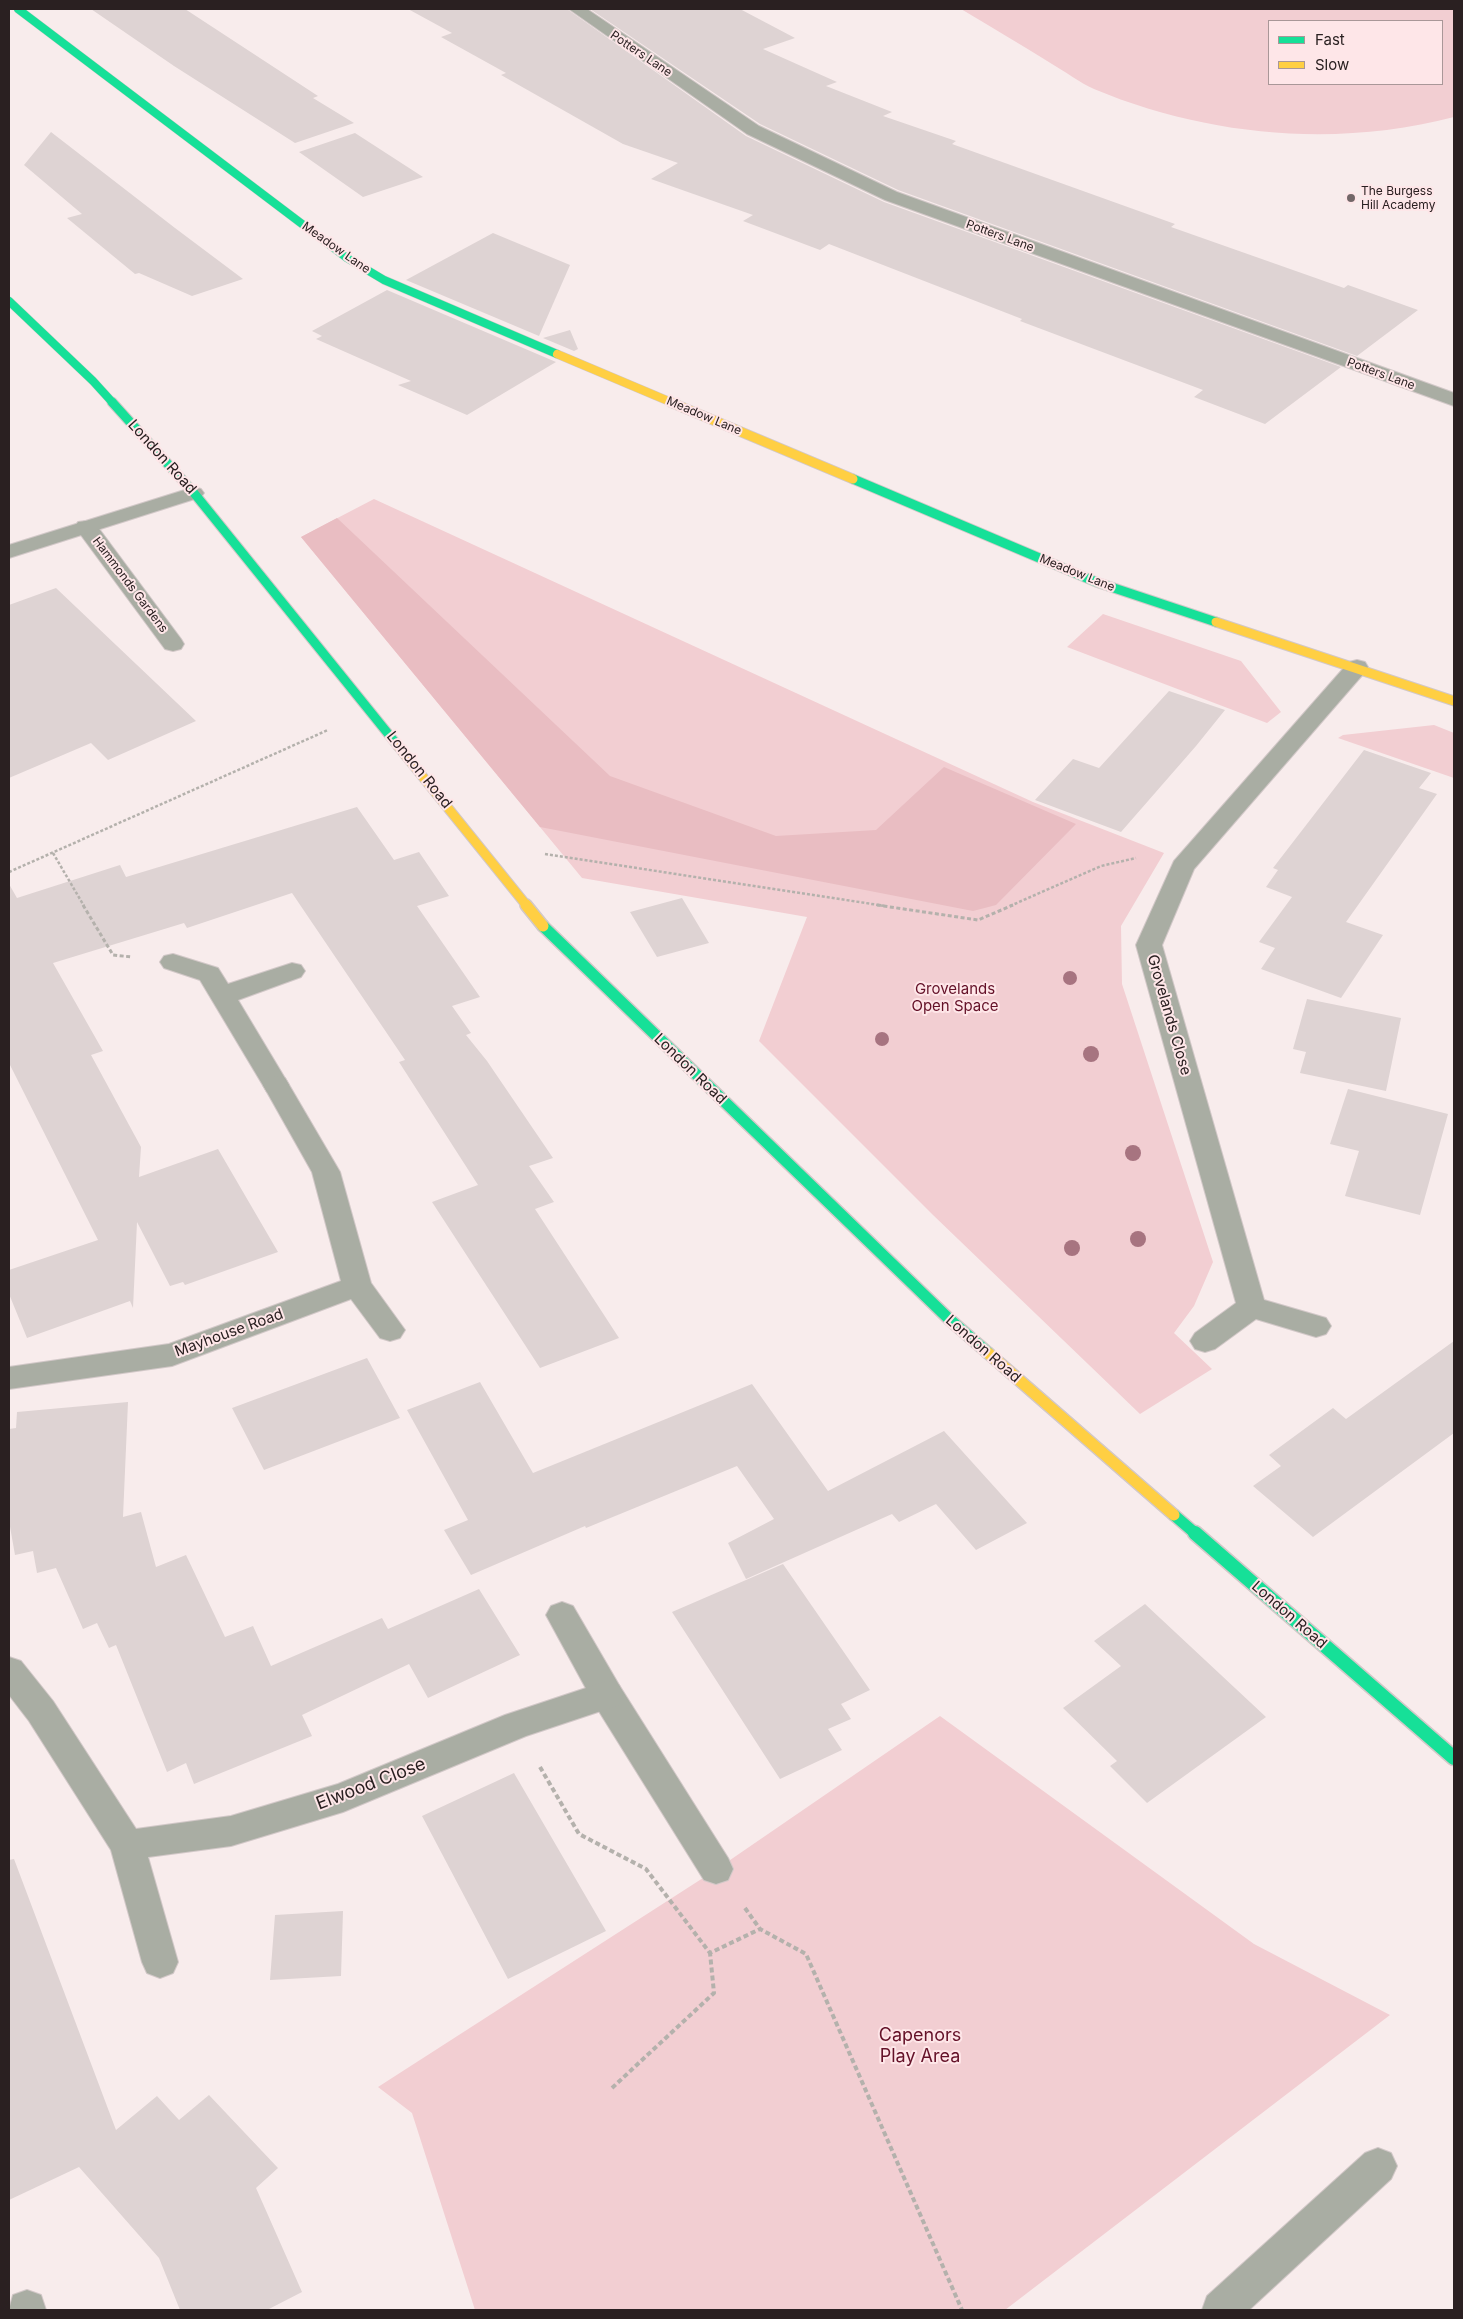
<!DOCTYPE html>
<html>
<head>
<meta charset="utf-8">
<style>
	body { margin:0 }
	#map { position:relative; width:1463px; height:2319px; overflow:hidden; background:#f8ecec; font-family:Inter,sans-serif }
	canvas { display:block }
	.frame { position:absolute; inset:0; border:10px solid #2a2021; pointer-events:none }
	.legend { position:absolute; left:1268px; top:20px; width:175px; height:65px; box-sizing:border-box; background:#fee6e8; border:1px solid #a99798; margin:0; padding:6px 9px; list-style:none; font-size:15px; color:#2a2021 }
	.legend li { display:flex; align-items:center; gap:10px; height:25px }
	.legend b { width:25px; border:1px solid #a99798 }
</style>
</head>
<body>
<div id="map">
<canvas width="1463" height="2319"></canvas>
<div class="frame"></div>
<ul class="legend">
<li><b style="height:6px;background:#16e098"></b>Fast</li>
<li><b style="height:6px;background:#ffcf43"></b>Slow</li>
</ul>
</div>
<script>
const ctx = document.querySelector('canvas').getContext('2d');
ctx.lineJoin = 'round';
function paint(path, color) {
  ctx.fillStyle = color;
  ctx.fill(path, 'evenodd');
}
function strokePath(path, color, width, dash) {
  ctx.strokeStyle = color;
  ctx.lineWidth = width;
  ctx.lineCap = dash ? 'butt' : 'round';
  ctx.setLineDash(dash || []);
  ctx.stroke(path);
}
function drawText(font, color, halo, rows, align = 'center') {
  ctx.font = font + ' Inter,sans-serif';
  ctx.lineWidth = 4;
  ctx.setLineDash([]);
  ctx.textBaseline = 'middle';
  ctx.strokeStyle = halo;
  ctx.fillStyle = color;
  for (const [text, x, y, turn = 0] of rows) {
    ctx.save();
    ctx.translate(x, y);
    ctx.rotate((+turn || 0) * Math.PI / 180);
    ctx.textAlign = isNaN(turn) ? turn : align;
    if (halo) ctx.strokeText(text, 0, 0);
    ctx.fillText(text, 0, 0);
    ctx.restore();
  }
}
paint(new Path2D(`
	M961 9H1454V117C1336 148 1206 136 1094 89 1080 83 1066 72 1052 64 1022 45 991 27 961 9ZM1269 21H1442V84H1269Z
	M374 499 1033 802 1164 853 1121 926 1122 984 1213 1262 1194 1306 1174 1333 1212 1369 1140 1414 933 1215 759 1041 807 917 582 878 301 537Z
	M1103 614 1241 661 1281 712 1267 723 1067 647Z
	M1434 725 1454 733V778L1338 738 1343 735Z
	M940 1716 1254 1944 1390 2015 1005 2310H475L412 2113 378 2087 717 1869Z`), '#f2ced2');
paint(new Path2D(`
	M337 518 610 776 776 836 876 830 944 767 1076 824 996 905 973 911 540 827 301 537Z`), '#e9bdc2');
paint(new Path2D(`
	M91 9H185L318 96 313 98 354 123 295 143 174 66Z
	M408 9H567L746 136 884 202 1341 367 1265 424 1194 397 1203 390 1020 321 1022 319 829 244 820 250 743 221 753 215 651 179 678 163 623 144 501 75 506 73 441 37 452 33Z
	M590 9H740L795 38 763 49 837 82 826 86 892 112 883 116 956 141 952 144 1175 224 1171 227 1344 288 1348 285 1418 310 1357 356 898 190 760 124Z
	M51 132 175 228 243 279 192 296 139 273 135 274 67 218 82 214 24 165Z
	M355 133 423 177 363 197 299 152Z
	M493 233 570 265 539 336 406 280Z
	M387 290 556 362 467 415 398 385 411 381 316 339 322 336 312 331Z
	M570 330 578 349 574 351 543 338Z
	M56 588 196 721 108 760 91 743 9 778V605Z
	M1169 691 1225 710 1196 746 1121 832 1035 800 1073 759 1099 768Z
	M1364 750 1431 773 1419 788 1437 794 1346 922 1383 935 1341 998 1261 969 1275 948 1259 942 1292 897 1266 887 1278 870 1273 868Z
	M357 807 394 860 419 852 449 896 417 906 480 997 452 1006 471 1033 466 1035 487 1061 553 1158 529 1166 554 1202 535 1209 619 1338 540 1368 432 1202 478 1185 399 1062 405 1060 292 893 187 928 184 923 53 963 103 1051 91 1055 141 1147 139 1177 218 1149 278 1252 185 1285 183 1282 170 1286 137 1222 133 1308 130 1301 27 1338 9 1294V1270L98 1240 9 1063V884L17 898 120 865 126 877Z
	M682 898 709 943 657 957 630 912Z
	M1307 999 1401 1018 1386 1091 1300 1073 1306 1052 1293 1049Z
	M1348 1089 1448 1114 1420 1215 1345 1196 1359 1151 1330 1144Z
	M1454 1341V1433L1313 1537 1253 1486 1281 1466 1269 1455 1333 1408 1346 1419Z
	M367 1358 400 1418 264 1470 232 1408Z
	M480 1382 533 1473 752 1384 828 1491 944 1431 1027 1523 976 1550 936 1504 899 1522 892 1514 746 1579 728 1543 774 1519 737 1466 586 1528 585 1526 471 1575 444 1530 468 1520 407 1410Z
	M128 1402 123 1517 141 1512 156 1567 186 1555 225 1637 253 1626 271 1666 382 1618 388 1629 479 1589 520 1655 428 1698 409 1664 302 1715 312 1736 194 1784 186 1763 167 1772 116 1645 109 1648 97 1623 83 1629 56 1568 37 1573 33 1551 15 1555 9 1521V1429L16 1428 17 1412Z
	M783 1564 870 1690 841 1704 851 1719 828 1729 842 1750 780 1779 672 1612Z
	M1145 1604 1266 1717 1147 1803 1110 1766 1117 1761 1063 1708 1121 1666 1094 1641Z
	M514 1773 606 1931 508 1979 422 1816Z
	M14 1859 116 2130 157 2096 179 2120 209 2095 278 2168 256 2188 302 2292 267 2310H180L159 2258 79 2167 9 2200V1860Z
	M343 1911 341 1976 270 1980 275 1915Z`), '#ded3d3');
const lane = new Path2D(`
	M86 521 94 522 181 639 184 644 181 649 173 651 165 649 75 527 78 522Z
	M173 954 218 968 228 984 292 963 301 965 305 971 301 977 238 1000 289 1085 285 1092 276 1094 267 1092 200 980 164 968 160 962 164 956Z
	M562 1602 573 1606 619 1685 728 1858 733 1869 728 1880 716 1884 704 1880 595 1705 546 1615 551 1606Z
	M1378 2148 1391 2153 1397 2166 1391 2179 1249 2310H1202L1207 2296 1365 2153Z
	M27 2290 41 2295 46 2310H9L13 2295Z`);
const street = new Path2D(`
	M569 9H587L759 126 897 192 1454 393V406L885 200 747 134Z
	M194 487 201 489 204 493 201 497 9 558V545Z
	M1357 660 1365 662 1368 667 1365 672 1194 869 1162 945 1264 1300 1326 1318 1331 1326 1326 1334 1316 1337 1256 1319 1215 1349 1205 1352 1195 1349 1190 1341 1195 1333 1236 1303 1136 945 1174 861 1349 662Z
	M276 1076 285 1078 340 1172 371 1283 405 1330 400 1338 390 1341 380 1338 351 1299 172 1366 9 1389V1367L169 1344 341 1281 312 1172 263 1085 267 1078Z
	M9 1657 21 1661 53 1701 136 1829 231 1816 338 1784 505 1715 607 1681 619 1685 623 1695 619 1705 526 1736 343 1812 231 1846 148 1857 178 1962 173 1973 160 1978 147 1973 142 1962 111 1850 29 1721 9 1695Z`);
const fastFar3 = new Path2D(`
	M18 9 347 258 384 280 557 354
	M9 301 93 381 113 403`);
const fastFar2 = new Path2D(`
	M112 402 194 493 398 746
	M853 479 1096 582 1216 622`);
const fastFar1 = new Path2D(`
	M543 926 949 1319 988 1353
	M1174 1515 1196 1534`);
const fast = new Path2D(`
	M1195 1533 1454 1758`);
const slowFar2 = new Path2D(`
	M557 354 673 403`);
const slowFar1 = new Path2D(`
	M670 402 853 479
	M1216 622 1454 701
	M398 746 527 906`);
const slow = new Path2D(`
	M526 905 543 926
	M988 1353 1174 1515`);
strokePath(lane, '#d2c8c8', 2);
strokePath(street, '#d2c8c8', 2);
strokePath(fastFar3, '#d2c8c8', 9);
strokePath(fastFar2, '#d2c8c8', 11);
strokePath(fastFar1, '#d2c8c8', 14);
strokePath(fast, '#d2c8c8', 17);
strokePath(slowFar2, '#d2c8c8', 9);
strokePath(slowFar1, '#d2c8c8', 11);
strokePath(slow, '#d2c8c8', 14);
strokePath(new Path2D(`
	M53 853 84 906
	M545 854 885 906
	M9 872 328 730
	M1010 906 1101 866 1136 858`), '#b4b1ac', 2.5, [3, 2]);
strokePath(new Path2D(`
	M83 905 113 955 132 957
	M877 905 978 920 1013 905`), '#b4b1ac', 3, [4, 2.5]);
strokePath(new Path2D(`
	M540 1767 579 1834 646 1869 710 1953 760 1929
	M745 1908 760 1929 806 1954 962 2310
	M612 2088 714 1993 710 1953`), '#b4b1ac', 4, [5, 3]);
paint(lane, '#a9ada3');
paint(street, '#a9ada3');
strokePath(fastFar3, '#16e098', 8);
strokePath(fastFar2, '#16e098', 9);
strokePath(fastFar1, '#16e098', 11);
strokePath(fast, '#16e098', 14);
strokePath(slowFar2, '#ffcf43', 8);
strokePath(slowFar1, '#ffcf43', 9);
strokePath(slow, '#ffcf43', 11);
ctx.fillStyle = '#a77480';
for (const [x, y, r] of [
	[1070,978,7],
	[882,1039,7],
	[1091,1054,8],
	[1133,1153,8],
	[1138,1239,8],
	[1072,1248,8]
]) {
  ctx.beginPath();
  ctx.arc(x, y, r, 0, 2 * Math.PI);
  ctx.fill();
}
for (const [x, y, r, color] of [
	[1351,198,5,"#726768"]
]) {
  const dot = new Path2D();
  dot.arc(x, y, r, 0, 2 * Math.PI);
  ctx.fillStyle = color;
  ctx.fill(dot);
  strokePath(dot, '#fee6e8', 2);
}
drawText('12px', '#2a2021', '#fee6e8', [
	["Potters Lane",641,54,34],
	["Potters Lane",1000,236,20],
	["Meadow Lane",336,248,35],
	["Potters Lane",1381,374,20],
	["Meadow Lane",704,416,23],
	["Meadow Lane",1077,573,22],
	["Hammonds Gardens",130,585,53]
]);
drawText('12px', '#2a2021', '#fee6e8', [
	["The Burgess",1361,191],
	["Hill Academy",1361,205]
], 'left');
drawText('15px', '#2a2021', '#fee6e8', [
	["London Road",162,457,48],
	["London Road",419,770,51],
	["Grovelands Close",1169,1015,74],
	["London Road",690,1069,44],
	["Mayhouse Road",229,1333,-20],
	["London Road",983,1349,41],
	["London Road",1289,1615,41]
]);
drawText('15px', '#641128', '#fee6e8', [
	["Grovelands",955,989],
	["Open Space",955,1006]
]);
drawText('18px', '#2a2021', '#fee6e8', [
	["Elwood Close",371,1784,-21]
]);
drawText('18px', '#641128', '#fee6e8', [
	["Capenors",920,2036],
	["Play Area",920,2057]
]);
</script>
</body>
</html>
